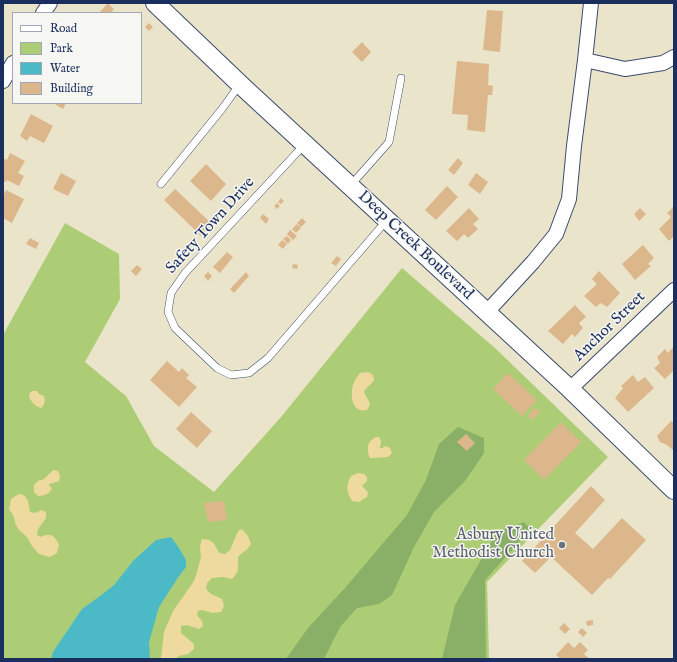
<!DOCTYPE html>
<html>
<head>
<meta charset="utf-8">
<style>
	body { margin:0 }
	#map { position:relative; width:677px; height:662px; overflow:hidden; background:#eae5ca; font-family:"IM FELL English",serif }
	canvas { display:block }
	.frame { position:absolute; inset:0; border:4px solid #1b2f5e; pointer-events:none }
	.legend { position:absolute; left:12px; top:12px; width:130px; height:92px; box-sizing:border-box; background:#f6f6f2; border:1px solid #9ea6b7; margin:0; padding:5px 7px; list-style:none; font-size:12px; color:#1b2f5e }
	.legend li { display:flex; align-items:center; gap:8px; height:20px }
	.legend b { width:20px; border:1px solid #9ea6b7 }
</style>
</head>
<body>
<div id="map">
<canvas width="677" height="662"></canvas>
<div class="frame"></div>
<ul class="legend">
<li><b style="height:5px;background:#fff"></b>Road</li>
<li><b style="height:11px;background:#accd75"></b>Park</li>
<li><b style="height:11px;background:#4cb9c7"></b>Water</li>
<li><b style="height:11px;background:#dcb78b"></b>Building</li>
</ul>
</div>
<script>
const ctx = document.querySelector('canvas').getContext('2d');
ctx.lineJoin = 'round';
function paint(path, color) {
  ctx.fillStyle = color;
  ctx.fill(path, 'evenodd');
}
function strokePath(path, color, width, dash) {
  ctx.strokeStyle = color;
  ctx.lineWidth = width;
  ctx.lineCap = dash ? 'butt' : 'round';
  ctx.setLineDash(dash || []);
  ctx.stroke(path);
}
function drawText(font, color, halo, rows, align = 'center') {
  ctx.font = font + ' "IM FELL English",serif';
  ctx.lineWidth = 3;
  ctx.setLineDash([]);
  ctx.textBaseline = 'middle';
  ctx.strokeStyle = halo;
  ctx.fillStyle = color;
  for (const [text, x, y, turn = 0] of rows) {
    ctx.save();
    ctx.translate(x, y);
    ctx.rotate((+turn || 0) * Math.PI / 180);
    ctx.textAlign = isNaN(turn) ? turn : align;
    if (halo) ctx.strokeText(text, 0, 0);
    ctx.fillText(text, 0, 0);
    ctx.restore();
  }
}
paint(new Path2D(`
	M65 223 119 254 120 299 85 362 126 396 154 446 214 492 281 417 402 268 495 348 608 457 487 582 489 659H3V335Z`), '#accd75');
paint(new Path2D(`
	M458 427 484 438V453L465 481 434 512 414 547 392 595 379 604 357 608 340 627 324 659H286L308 628 345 588 407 515 426 480 439 444Z
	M524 522 531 529 485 580 486 659H442L455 605 497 532Z`), '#89b066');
paint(new Path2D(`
	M368 372 373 375 374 380C371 385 366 387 364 392 366 397 369 400 370 405L367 410C355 413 351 402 352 391 352 384 356 378 360 373Z
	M33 391H37L39 394 44 396C45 401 45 405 41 408 35 406 31 402 29 396L30 392Z
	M376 437H379L381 441 380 448H382L386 446 390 448 392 453 388 457 373 458H370C366 449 367 441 376 437Z
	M53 470 58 471 60 476 59 481 49 484V486L52 488C49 495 45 495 38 496L34 492V485L38 481 44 479Z
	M358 473 364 474 367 477V481L362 486 368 492 367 497 359 502 352 501C346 491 346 486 351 476Z
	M19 494 24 495 28 501 30 512 35 513 42 510 46 512V518L38 529 37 535 41 537C51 532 55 536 59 545L57 553 50 557 39 554 32 546 27 537 19 530 16 525 13 515 9 509 11 499Z
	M242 529 248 536 251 544C247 551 243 551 238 557 238 567 240 571 232 579L223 577 212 578 207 583 206 589 211 594 222 599 224 606 221 612 213 613 202 610 198 611 197 615 202 621 203 626 199 629 187 625 181 626V633L194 644V649L188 654 179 656 175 659H161L164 632 173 611 194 581 197 572 201 557 200 546 202 539C214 540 214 543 219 553L225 554 230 550 238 531Z`), '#eeda9e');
paint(new Path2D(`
	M171 537 179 548 186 560V567L179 576 159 607 149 642 150 659H51L53 652 82 609 100 596 114 585 134 560 156 540Z`), '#4cb9c7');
paint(new Path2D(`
	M108 3 114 9 111 13H99Z
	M487 10 503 11 500 52 483 50Z
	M149 23 153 27 149 31 145 27Z
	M362 42 371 52 362 62 352 52Z
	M457 61 489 64 488 85 493 86 492 95H488L485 132 467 130 468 115 452 114Z
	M53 103H66L63 109Z
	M31 114 53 126 44 143 30 136 27 141 20 136Z
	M10 153 25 161 18 173 24 176 19 186 7 180 6 182 3 181V162L5 159 7 160Z
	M458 158 463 163 454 175 448 170Z
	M206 164 226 184 211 201 190 181Z
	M61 173 76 181 68 196 53 189Z
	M476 173 488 182 480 194 468 185Z
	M447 186 458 197 436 220 425 210Z
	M175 189 212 224 201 236 164 200Z
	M6 190 24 199 12 223 3 218V196Z
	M281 198 284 201 281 204 278 202Z
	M277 203 280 206 277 209 274 206Z
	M674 206V236L669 241 659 229 671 217 667 213Z
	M469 208 479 219 473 224 478 229 468 238 464 234 457 241 446 231Z
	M640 208 646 214 639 221 634 214Z
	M263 214 269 219 266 224 260 218Z
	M302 218 306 222 301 227 297 223Z
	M297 224 301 228 296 233 292 229Z
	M290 230 297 236 293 240 287 234Z
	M287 236 291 240 288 244 283 239Z
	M30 238 39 243 36 249 26 244Z
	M282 240 287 244 283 249 278 245Z
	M643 245 654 258 648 264 651 266 635 280 622 264Z
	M227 252 233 257 220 273 213 267Z
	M337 256 341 259 336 266 331 263Z
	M293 264 298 265 297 269 292 268Z
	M137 265 142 269 136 276 131 271Z
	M599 271 620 293 607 307 601 303 596 307 584 296 597 284 592 279Z
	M208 272 212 276 208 281 204 276Z
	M246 272 249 276 234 293 230 289Z
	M575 305 586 317 579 323 583 328 575 337 572 334 563 344 548 331Z
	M674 346V370L665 379 654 368 660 363 657 357 665 349 668 353Z
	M167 361 179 372 182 368 189 375 186 378 197 387 179 407 150 380Z
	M508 373 537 400 522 416 493 389Z
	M633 375 638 382 645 377 654 388 628 412 615 398 623 388 621 386Z
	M535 408 540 412 532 420 528 415Z
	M191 412 212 431 197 448 176 429Z
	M671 421 674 423V451L667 445 660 442 657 436Z
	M561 422 581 442 544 480 524 460Z
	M466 434 475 443 467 451 457 442Z
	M591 486 605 500 575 533 593 549 622 518 646 540 610 579 608 578 592 595 551 557 535 573 522 561Z
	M224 501 227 520 208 522 204 503Z
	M593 620V625L587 626 586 621Z
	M564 623 570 629 565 634 559 628Z
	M582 628 587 633 583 637 578 632Z
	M568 642 574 648 580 642 588 650 584 654 590 659H561L556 655Z`), '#dcb78b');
const service = new Path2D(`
	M304 145 185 273 171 293 168 312 175 328 217 368 231 375 249 373 268 358 387 220
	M161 184 222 109 240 84
	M350 186 389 142 401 78`);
const minor = new Path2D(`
	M43 13 50 3
	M585 60 591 3
	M3 81 13 63
	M487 312 533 262 556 234 569 199 574 146 585 60 625 69 663 63 674 57
	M570 389 674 290`);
const tertiary = new Path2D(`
	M155 3 243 87 570 389 674 490`);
strokePath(service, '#3a4a6e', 8);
strokePath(minor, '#3a4a6e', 16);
strokePath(tertiary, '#3a4a6e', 20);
strokePath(service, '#fff', 7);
strokePath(minor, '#fff', 14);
strokePath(tertiary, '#fff', 18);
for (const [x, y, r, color] of [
	[562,545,4,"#6b7280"]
]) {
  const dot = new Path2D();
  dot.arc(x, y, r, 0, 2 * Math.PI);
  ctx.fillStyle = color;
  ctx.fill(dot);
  strokePath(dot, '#f6f6f2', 1.5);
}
drawText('16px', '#1b2f5e', '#f6f6f2', [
	["Safety Town Drive",211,226,-48],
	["Deep Creek Boulevard",415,246,43],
	["Anchor Street",610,327,-44]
]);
drawText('16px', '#5b616d', '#f6f6f2', [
	["Asbury United",554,536],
	["Methodist Church",554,554]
], 'right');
</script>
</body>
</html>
